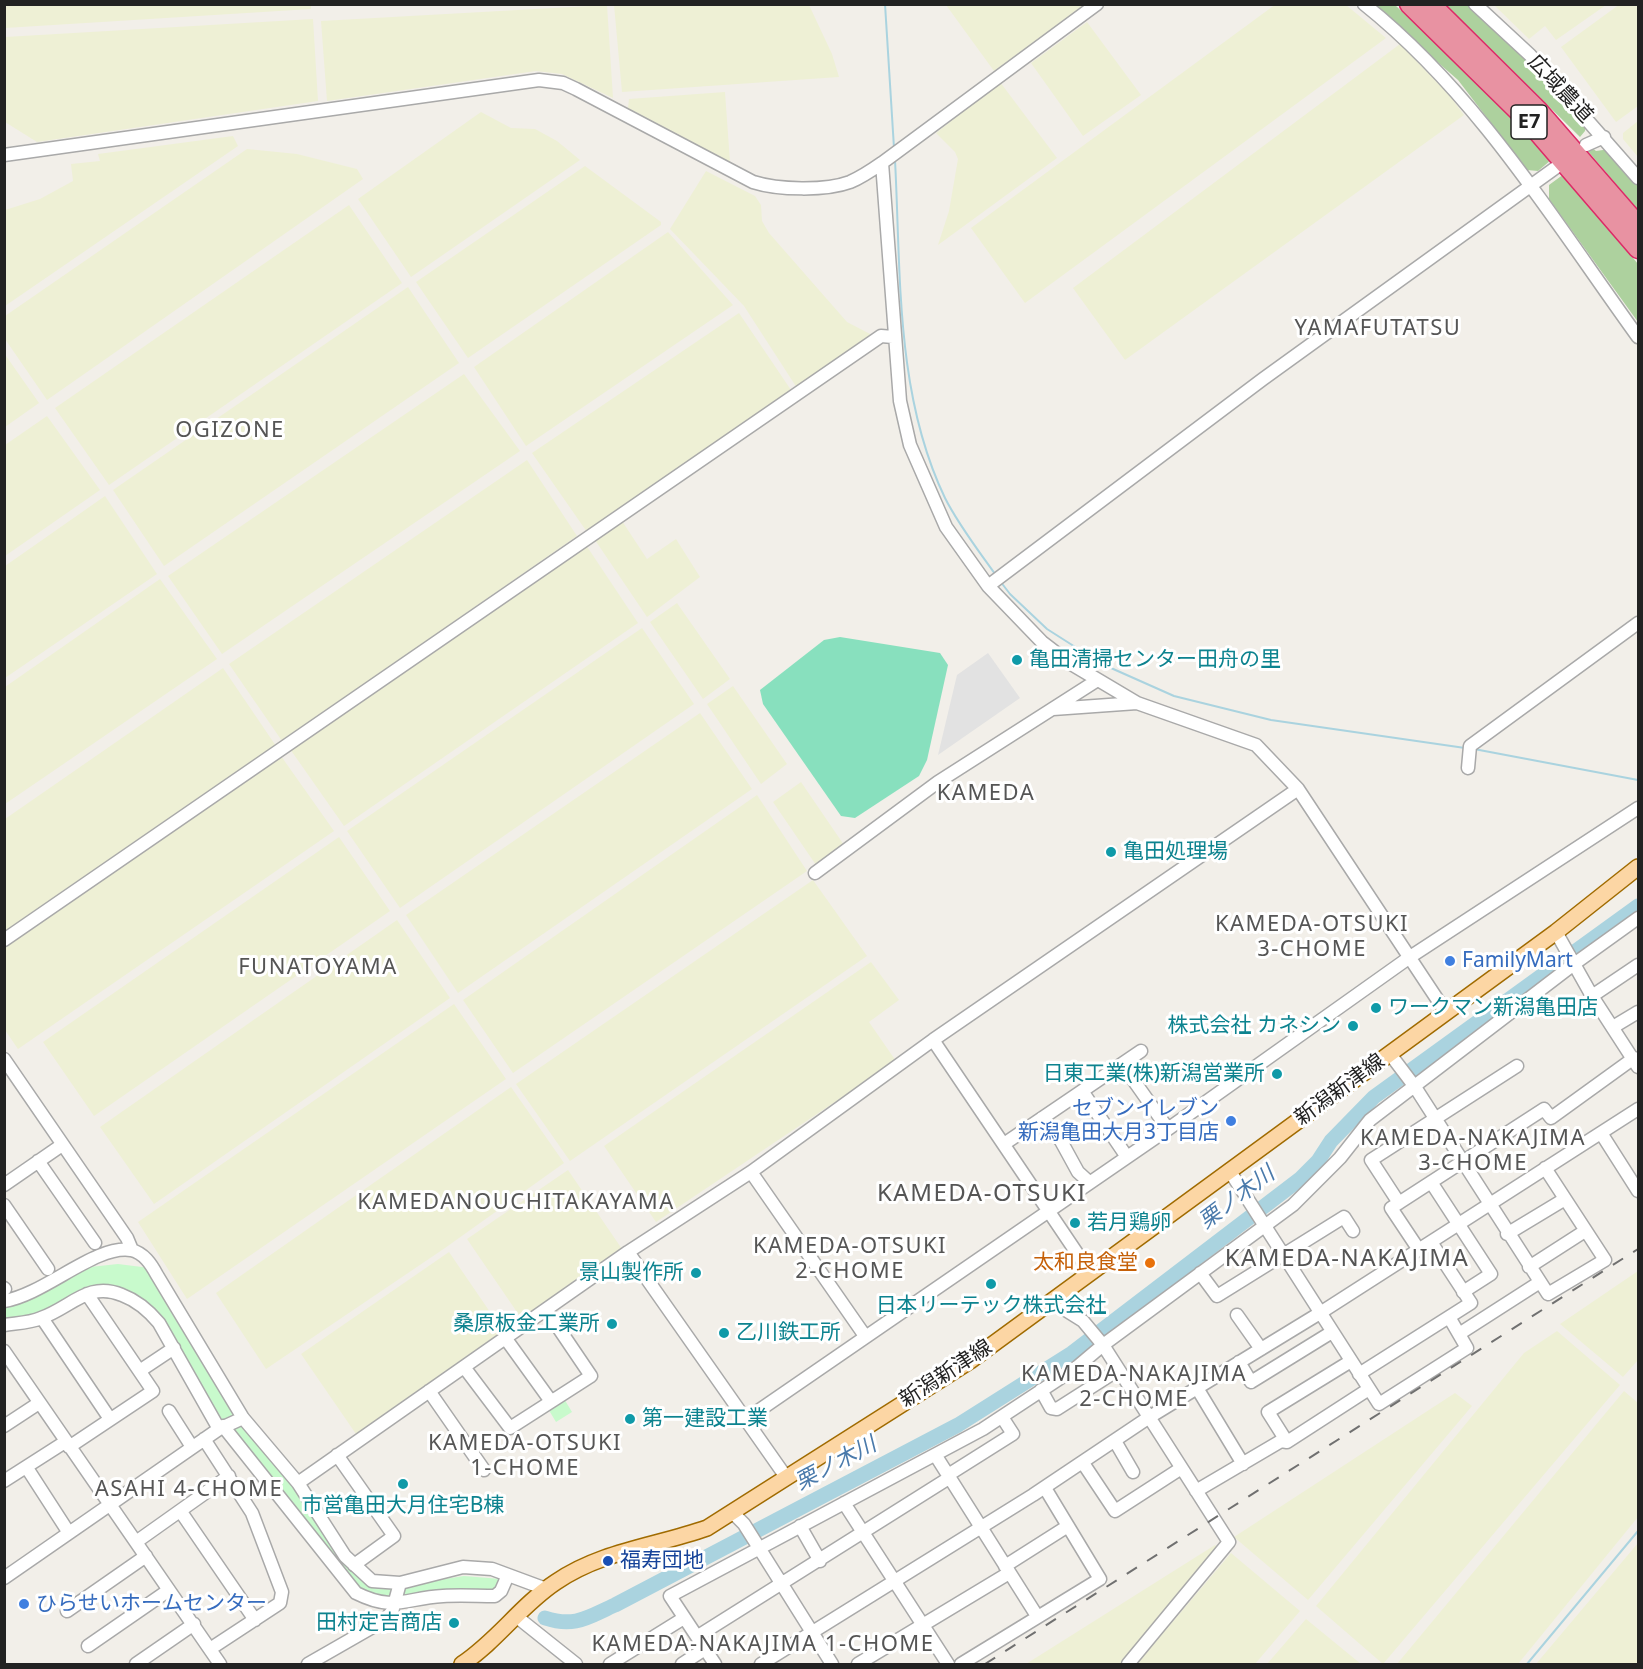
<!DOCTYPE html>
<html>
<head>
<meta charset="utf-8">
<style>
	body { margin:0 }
	#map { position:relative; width:1643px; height:1669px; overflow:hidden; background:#f2efe9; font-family:"Noto Sans",sans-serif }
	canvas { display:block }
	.frame { position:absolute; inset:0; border:6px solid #222; pointer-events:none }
</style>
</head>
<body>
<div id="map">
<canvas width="1643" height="1669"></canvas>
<div class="frame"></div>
</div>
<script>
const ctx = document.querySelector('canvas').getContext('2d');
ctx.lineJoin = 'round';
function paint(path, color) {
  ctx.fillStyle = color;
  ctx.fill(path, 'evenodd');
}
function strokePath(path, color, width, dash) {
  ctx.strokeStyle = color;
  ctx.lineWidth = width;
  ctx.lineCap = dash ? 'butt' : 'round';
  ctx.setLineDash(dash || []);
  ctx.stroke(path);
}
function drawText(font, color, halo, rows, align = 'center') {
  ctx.font = font + ' "Noto Sans","Noto Sans JP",sans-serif';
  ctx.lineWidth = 6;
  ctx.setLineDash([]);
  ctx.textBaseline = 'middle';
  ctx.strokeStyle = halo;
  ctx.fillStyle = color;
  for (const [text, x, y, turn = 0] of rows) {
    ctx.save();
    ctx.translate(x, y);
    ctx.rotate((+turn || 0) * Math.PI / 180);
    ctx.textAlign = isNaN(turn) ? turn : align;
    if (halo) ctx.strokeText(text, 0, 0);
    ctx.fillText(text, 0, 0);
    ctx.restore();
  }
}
paint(new Path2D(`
	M5 4H311V9L5 28Z
	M1276 4 1346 5 1386 38 1025 303 971 228Z
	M1620 4 1638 5V106L1616 122 1561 47Z
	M607 5 613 98 562 74 536 71 327 101 321 21Z
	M614 5H809L832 54 839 77 622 92Z
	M946 5H1084L994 71Z
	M1494 5H1606L1556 40 1545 26 1529 39Z
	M313 19 318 101 37 142 5 122V37Z
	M1087 22 1141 95 1083 136 1031 63Z
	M1400 44 1450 96 1464 115 1125 360 1073 288Z
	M1000 82 1057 158 938 245 949 211 958 159 955 152 936 133Z
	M725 92 730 162 628 108 629 99Z
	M481 112 511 128 535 129 557 141 580 160 411 277 358 199Z
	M1638 121V157L1623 139V133Z
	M233 136 238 146 5 306V210L40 199 73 181 71 164 100 161 98 154Z
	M247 149 297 154 357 169 363 179 47 400 5 339V316Z
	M585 166 661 222V225L468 358 416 282Z
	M706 171 755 196 761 205 762 221 769 233 847 322 872 335 797 388 744 306 670 229Z
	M349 205 402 283 109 485 55 408Z
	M668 232 733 305 526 446 474 367Z
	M408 287 459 363 164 566 113 490Z
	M739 313 793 393 587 532 532 453Z
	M4 353 39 403 5 427H4Z
	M464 374 520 451 222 654 168 576Z
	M47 416 100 490 5 556V445Z
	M527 460 577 536 282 741 229 664Z
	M105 496 157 574 5 678V566Z
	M622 521 647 559 676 539 700 577 647 617 595 540Z
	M586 545 638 623 344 826 290 749Z
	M160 579 217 659 5 804V687Z
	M677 603 730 679 703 699 650 622Z
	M642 628 694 704 400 908 347 831Z
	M223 668 276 746 5 933V819Z
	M733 686 787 764 761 784 707 704Z
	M700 713 752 789 458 993 406 915Z
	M281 756 334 831 18 1049 5 1030 4 948Z
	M801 782 844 845 816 865 773 802Z
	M757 795 807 871 513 1073 463 1000Z
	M339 837 390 911 94 1116 43 1042Z
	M813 880 867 956 570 1161 516 1084Z
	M397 920 450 998 154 1204 100 1127Z
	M871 962 899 1000 869 1022 896 1061 656 1222 604 1146Z
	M454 1004 506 1079 187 1299 138 1222Z
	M511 1087 564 1163 445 1248 266 1369 216 1293Z
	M568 1170 622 1249 521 1318 467 1239Z
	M449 1252 503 1331 356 1434 301 1354Z
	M1638 1271V1360L1623 1377 1560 1324Z
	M1557 1331 1620 1385 1383 1664 1316 1606 1524 1353Z
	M1624 1391 1638 1403V1517L1518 1664H1397Z
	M1455 1393 1472 1406 1308 1600 1234 1537Z
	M1638 1543V1664H1536Z
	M1215 1545 1218 1548 1121 1664H1026Z
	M1231 1553 1300 1611 1255 1664H1137Z
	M1306 1619 1361 1664H1267Z`), '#eef0d5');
paint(new Path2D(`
	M1372 5H1395L1489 93 1551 160 1538 171 1527 170 1458 80Z
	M1446 5H1472L1586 121 1585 131 1580 137Z
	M1591 147 1596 151 1610 149 1638 183V210L1587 150Z
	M1564 174 1638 264V322L1549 199V185Z`), '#add19e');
paint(new Path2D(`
	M118 1264 158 1269 189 1324 341 1556 371 1584 405 1585 464 1576 501 1579 499 1589 491 1594 389 1601 357 1591 235 1430 217 1418 145 1303 116 1286H94L29 1318 5 1320V1303L29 1299 90 1267Z
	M563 1397 572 1412 556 1422 547 1407Z`), '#c8facc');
paint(new Path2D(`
	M840 637 940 653 948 665 927 760 919 776 855 818 841 816 763 704 760 690 824 640Z`), '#88e0be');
paint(new Path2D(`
	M988 653 1020 698 938 755 957 675Z`), '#e2e2e2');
strokePath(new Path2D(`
	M885 4 894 148
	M895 160C901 272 895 394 945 498 958 524 978 550 995 574
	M1000 581 1010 594 1047 629 1102 664 1174 696 1271 720 1465 748
	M1474 749 1638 780
	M1527 1664 1638 1531`), '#aad3df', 2);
strokePath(new Path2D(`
	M545 1618C575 1628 588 1617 615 1605L958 1425 1072 1353 1300 1179 1318 1161 1331 1141 1374 1097 1638 906`), '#aad3df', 15);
const minor = new Path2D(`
	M1364 4C1478 95 1554 221 1638 337
	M1475 4 1530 55 1638 178
	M1586 145 1604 137
	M4 155 539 80 563 83 576 89 753 182C778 190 826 191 850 182 862 177 872 170 882 163L1097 4
	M882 163 900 401 910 445 946 527 988 586 1042 642 1068 662 1137 703 1256 745 1298 789 1445 1011
	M988 586 1263 379 1558 166
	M1053 709 1137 703
	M1468 768 1470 746 1638 623
	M815 873 938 782 1096 681
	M1556 932 1592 996 1638 1067
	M4 940 881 336 893 337
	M1592 996 1638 965
	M1613 1027 1638 1012
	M933 1040 1089 1271
	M1390 1054 1415 1087 1548 1294 1605 1260 1545 1168
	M4 1059 127 1238 132 1250
	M1122 1064 1168 1129
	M1082 1091 1127 1157
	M1042 1118 1061 1141 1078 1172 1089 1182
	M1601 1133 1638 1191
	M1004 1144 1141 1051
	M38 1161 95 1243
	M1229 1170 1379 1404 1467 1348 1449 1317
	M751 1172 865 1336
	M1431 1182 1491 1274 1463 1292
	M4 1185 62 1145
	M1399 1203 1371 1160 1517 1066
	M4 1205 48 1269
	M1507 1234 1565 1199
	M1419 1250 1391 1208 1544 1109 1551 1118 1634 1058
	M628 1252 786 1477
	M1529 1267 1585 1231
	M1200 1273 1217 1296 1344 1217 1353 1231
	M4 1288 5 1289
	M4 1301C44 1295 96 1244 131 1250 144 1253 151 1264 157 1275L243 1418 298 1483 345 1556 372 1581 400 1583 463 1567 492 1569 546 1589
	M1051 1301 1083 1321 1103 1345 1229 1542 1128 1664
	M1237 1315 1261 1349
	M42 1318 110 1419
	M4 1325C17 1323 30 1323 41 1318 72 1307 88 1281 122 1295 138 1301 149 1311 159 1323L219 1429
	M1459 1334 1540 1282
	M506 1339 550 1400
	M4 1351 220 1664
	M1239 1362 1251 1382 1332 1332
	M464 1367 510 1428 591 1376 547 1311
	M141 1370 174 1348
	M1359 1374 1471 1303 1431 1242
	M1197 1388 1243 1464
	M1041 1390 1051 1408 1057 1409 1118 1370
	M429 1391 484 1470
	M169 1411 192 1447
	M745 1420 1168 1129 1410 957 1638 808
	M4 1426 39 1403
	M223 1426 356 1593C394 1612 405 1598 443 1596 460 1595 477 1596 495 1596L501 1591 508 1575
	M204 1439 252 1513 282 1592 280 1603 210 1649
	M1115 1441 1133 1472
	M1287 1442 1268 1412 1351 1361
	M69 1447 153 1391 87 1294
	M337 1455 394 1536 354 1565
	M936 1456 1037 1616
	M1083 1463 1115 1511 1180 1469
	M27 1468 69 1533
	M948 1475 1013 1434 1002 1417
	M4 1481 65 1442
	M298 1483 628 1252 751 1172 933 1040 1298 789
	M1196 1491 1281 1441 1287 1442 1369 1389
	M844 1503 948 1664
	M181 1512 255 1620
	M733 1513 744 1524 832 1664
	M800 1526 820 1561
	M136 1542 229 1476
	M1005 1566 1068 1526
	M4 1578 219 1429 243 1418
	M67 1611 146 1556
	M517 1617 576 1664
	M698 1636 949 1478
	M88 1646 169 1590
	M136 1664 194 1624
	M308 1664 383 1621 392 1612 400 1583
	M610 1664 684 1618
	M682 1664 705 1649
	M715 1664 670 1596 983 1429 1077 1367 1103 1345 1293 1205 1340 1158 1370 1120 1574 964 1638 918
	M761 1664 1033 1495 1148 1418 1320 1313 1638 1109
	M858 1664 1009 1573
	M961 1664 1100 1579 1045 1488`);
const major = new Path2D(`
	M462 1664C497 1641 521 1605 556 1582 601 1551 656 1546 707 1528L970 1361 1556 932 1638 867`);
const highway = new Path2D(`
	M1409 4 1527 120 1638 249
	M1431 4 1538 110 1638 225`);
strokePath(minor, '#a9a9a9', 15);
strokePath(major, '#a06b00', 18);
strokePath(highway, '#dc2a67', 21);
strokePath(minor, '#fff', 12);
strokePath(major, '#fcd6a4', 15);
strokePath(highway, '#e892a2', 18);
strokePath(new Path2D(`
	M985 1664 1638 1249`), '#707070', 2, [12, 12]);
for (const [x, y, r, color] of [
	[1017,660,6,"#0f9aa8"],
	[1111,852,6,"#0f9aa8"],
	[1450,961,6,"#3f7fe0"],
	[1376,1008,6,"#0f9aa8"],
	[1353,1026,6,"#0f9aa8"],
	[1277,1074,6,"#0f9aa8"],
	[1231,1121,6,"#3f7fe0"],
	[1075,1223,6,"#0f9aa8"],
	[1150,1263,6,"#e8710a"],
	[696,1273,6,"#0f9aa8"],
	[991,1284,6,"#0f9aa8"],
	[612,1324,6,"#0f9aa8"],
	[724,1333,6,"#0f9aa8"],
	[630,1419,6,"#0f9aa8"],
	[403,1484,6,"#0f9aa8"],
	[608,1561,6,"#1a4fb4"],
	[24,1604,6,"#3f7fe0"],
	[454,1623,6,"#0f9aa8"]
]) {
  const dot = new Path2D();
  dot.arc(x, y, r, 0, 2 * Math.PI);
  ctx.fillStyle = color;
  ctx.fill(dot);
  strokePath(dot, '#fff', 2);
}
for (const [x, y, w] of [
	[1529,122,36]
]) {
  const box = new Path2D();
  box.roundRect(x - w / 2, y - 17, w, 34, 4.5);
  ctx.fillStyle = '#fff';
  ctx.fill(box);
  strokePath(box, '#222', 1.5);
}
drawText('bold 20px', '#222', null, [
	["E7",1529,122]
]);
drawText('21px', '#222', '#fff', [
	["広域農道",1560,89,47],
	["新潟新津線",1340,1090,-36],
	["新潟新津線",946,1374,-33]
]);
drawText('21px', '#0d838f', '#fff', [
	["亀田清掃センター田舟の里",1029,660],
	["亀田処理場",1123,852],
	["ワークマン新潟亀田店",1388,1008],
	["株式会社 カネシン",1341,1026,"right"],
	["日東工業(株)新潟営業所",1265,1074,"right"],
	["若月鶏卵",1087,1223],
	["景山製作所",684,1273,"right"],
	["日本リーテック株式会社",991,1306,"center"],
	["桑原板金工業所",600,1324,"right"],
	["乙川鉄工所",736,1333],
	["第一建設工業",642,1419],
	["市営亀田大月住宅B棟",403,1506,"center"],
	["田村定吉商店",442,1623,"right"]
], 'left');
drawText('21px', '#366cbe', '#fff', [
	["FamilyMart",1462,961],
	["セブンイレブン",1219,1109,"right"],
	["新潟亀田大月3丁目店",1219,1133,"right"],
	["ひらせいホームセンター",36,1604]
], 'left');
drawText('21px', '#c56008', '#fff', [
	["太和良食堂",1138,1263]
], 'right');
drawText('21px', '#164399', '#fff', [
	["福寿団地",620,1561]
], 'left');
ctx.letterSpacing = '1.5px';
drawText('22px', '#555', '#fff', [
	["YAMAFUTATSU",1378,329],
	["OGIZONE",230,431],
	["KAMEDA",986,794],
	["KAMEDA-OTSUKI",1312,925],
	["3-CHOME",1312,950],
	["FUNATOYAMA",318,968],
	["KAMEDA-NAKAJIMA",1473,1139],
	["3-CHOME",1473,1164],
	["KAMEDANOUCHITAKAYAMA",516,1203],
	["KAMEDA-OTSUKI",850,1247],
	["2-CHOME",850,1272],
	["KAMEDA-NAKAJIMA",1134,1375],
	["2-CHOME",1134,1400],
	["KAMEDA-OTSUKI",525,1444],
	["1-CHOME",525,1469],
	["ASAHI 4-CHOME",189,1490],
	["KAMEDA-NAKAJIMA 1-CHOME",763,1645]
]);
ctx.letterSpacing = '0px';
drawText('italic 22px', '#4a7aab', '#fff', [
	["栗ノ木川",1237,1198,-37],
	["栗ノ木川",836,1464,-28]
]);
ctx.letterSpacing = '1.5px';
drawText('24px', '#555', '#fff', [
	["KAMEDA-OTSUKI",982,1194],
	["KAMEDA-NAKAJIMA",1347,1259]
]);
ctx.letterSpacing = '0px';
</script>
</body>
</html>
